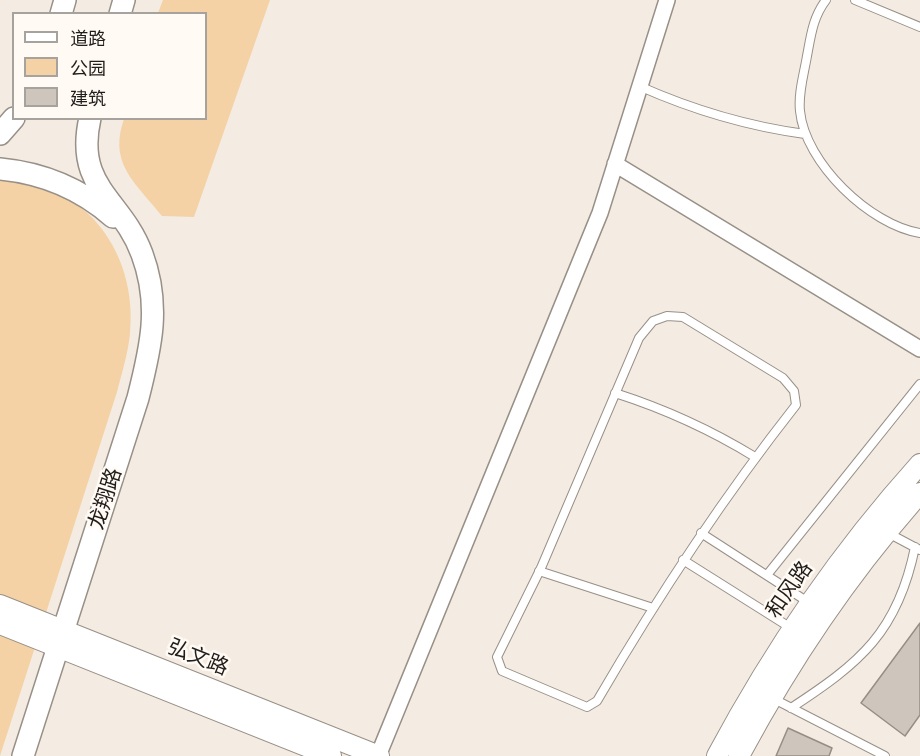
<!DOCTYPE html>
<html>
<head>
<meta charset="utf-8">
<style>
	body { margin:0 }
	#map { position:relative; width:920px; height:756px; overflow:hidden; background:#f4ece2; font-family:"Fira Sans","Noto Sans SC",sans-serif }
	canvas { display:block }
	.legend { position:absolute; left:12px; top:12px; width:195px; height:108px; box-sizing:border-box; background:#fffaf4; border:2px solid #a6a29d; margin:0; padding:8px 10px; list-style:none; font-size:18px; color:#211e1a }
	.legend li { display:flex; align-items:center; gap:12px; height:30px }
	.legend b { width:30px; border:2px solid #a6a29d }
</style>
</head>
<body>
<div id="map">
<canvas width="920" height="756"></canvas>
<ul class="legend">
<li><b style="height:8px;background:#fff"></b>道路</li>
<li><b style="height:16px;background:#f5d2a5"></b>公园</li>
<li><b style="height:16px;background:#cec6bc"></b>建筑</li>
</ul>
</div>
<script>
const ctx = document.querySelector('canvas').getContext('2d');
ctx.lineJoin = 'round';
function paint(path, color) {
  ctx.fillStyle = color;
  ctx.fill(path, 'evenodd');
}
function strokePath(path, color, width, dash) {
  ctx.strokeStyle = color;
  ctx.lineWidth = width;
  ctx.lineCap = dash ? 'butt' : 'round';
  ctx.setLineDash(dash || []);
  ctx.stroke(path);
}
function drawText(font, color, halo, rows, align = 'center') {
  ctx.font = font + ' "Fira Sans","Noto Sans SC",sans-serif';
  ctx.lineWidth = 5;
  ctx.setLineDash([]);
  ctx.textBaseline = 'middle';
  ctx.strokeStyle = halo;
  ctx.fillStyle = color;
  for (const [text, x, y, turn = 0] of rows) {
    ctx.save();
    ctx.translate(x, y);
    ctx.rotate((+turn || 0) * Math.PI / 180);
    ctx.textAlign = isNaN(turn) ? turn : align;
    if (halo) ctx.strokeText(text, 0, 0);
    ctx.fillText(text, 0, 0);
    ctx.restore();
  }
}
paint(new Path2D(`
	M163 0H270L194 217 162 216C136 183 108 164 124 119L206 118V14L158 13Z
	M0 179C12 180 25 180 36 184 102 203 137 268 130 334 128 353 122 373 117 392L0 756Z`), '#f5d2a5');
const building = new Path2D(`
	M920 623V715L905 736 861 703Z
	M788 728 832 748 829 756H776Z`);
paint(building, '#cec6bc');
strokePath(building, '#968e85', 1.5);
const service = new Path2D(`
	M826 0C813 17 811 35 807 56 804 74 798 93 800 111 805 163 870 225 920 233
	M855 0 920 27
	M639 86C693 110 746 126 805 134
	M667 316 683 317 783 378 794 391 796 405C722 499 657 598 597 701L587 707 502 671 497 657 541 568 639 338 653 321Z
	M615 393C665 409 711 430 755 457
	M701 533 808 602
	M888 533 920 550
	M683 560 791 628
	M539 571 653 608
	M767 575 920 384
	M772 698 885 756
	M791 708C860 663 898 632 915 547`);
const minor = new Path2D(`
	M615 164 920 349
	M378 756 600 213 667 0`);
const tertiary = new Path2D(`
	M0 605 379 756
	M0 624 331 756
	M717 756C773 651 840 553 920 464
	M739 756C789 662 849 573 920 493`);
const secondary = new Path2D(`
	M61 14 65 0
	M120 14 124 0
	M0 134 14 118
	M0 169C42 173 81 189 113 217
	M23 756 138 398C151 347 161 305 142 254 122 199 74 188 90 118`);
strokePath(service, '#989087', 10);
strokePath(minor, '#989087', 18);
strokePath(tertiary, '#989087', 22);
strokePath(secondary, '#989087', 24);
strokePath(service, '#fff', 8);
strokePath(minor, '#fff', 15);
strokePath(tertiary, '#fff', 20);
strokePath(secondary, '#fff', 21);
drawText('21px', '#211e1a', '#fffaf4', [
	["龙翔路",106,499,-72],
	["和风路",790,590,-55],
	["弘文路",198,658,22]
]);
</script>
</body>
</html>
